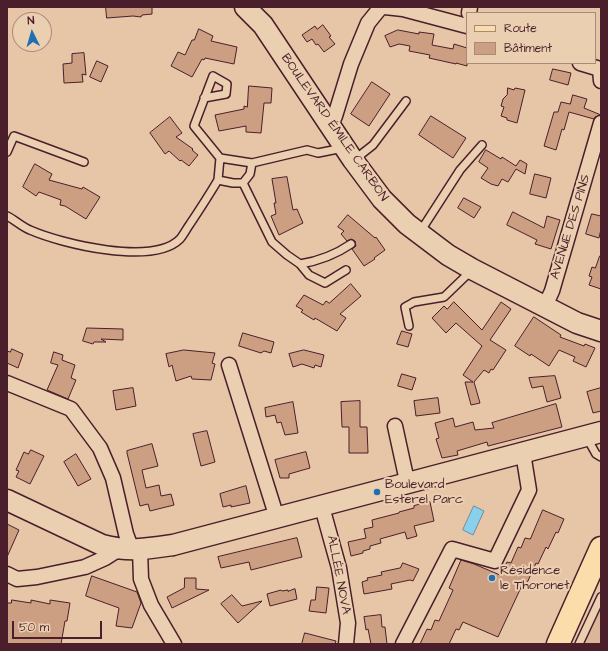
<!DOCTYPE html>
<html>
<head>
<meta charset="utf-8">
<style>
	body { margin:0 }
	#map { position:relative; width:608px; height:651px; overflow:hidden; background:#e6c6a7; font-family:"Architects Daughter",sans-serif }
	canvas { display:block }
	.frame { position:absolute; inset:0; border:8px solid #4a1f2b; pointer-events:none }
	.legend { position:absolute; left:466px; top:12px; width:130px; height:52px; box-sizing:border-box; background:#eacfb1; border:1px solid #aa897b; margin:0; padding:5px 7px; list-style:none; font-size:12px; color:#4a1f2b }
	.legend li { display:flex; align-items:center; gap:8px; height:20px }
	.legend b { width:20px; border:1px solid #aa897b }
	.north { position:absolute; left:12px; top:12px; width:40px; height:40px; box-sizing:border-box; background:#eacfb1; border:1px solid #aa897b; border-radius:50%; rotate:355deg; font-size:11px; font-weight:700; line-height:16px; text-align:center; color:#4a1f2b }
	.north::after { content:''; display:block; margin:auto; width:14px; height:18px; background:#1f6fb2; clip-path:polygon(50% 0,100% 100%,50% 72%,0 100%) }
	.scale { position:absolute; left:12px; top:621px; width:90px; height:18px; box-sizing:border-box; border:2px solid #4a1f2b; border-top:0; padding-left:5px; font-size:12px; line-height:14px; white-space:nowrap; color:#4a1f2b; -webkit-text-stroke:3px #eacfb1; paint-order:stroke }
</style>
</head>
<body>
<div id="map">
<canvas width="608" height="651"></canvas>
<div class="frame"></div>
<ul class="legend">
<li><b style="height:5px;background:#faddab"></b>Route</li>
<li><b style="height:11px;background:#cc9f83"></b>Bâtiment</li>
</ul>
<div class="north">N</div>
<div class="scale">50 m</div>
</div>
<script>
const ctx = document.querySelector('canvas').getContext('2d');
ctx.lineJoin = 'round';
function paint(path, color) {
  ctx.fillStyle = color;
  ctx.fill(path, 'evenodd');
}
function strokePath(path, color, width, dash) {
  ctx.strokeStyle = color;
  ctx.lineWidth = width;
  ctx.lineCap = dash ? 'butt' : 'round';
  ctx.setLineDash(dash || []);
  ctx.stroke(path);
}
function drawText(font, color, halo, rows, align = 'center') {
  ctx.font = font + ' "Architects Daughter",sans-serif';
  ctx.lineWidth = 4;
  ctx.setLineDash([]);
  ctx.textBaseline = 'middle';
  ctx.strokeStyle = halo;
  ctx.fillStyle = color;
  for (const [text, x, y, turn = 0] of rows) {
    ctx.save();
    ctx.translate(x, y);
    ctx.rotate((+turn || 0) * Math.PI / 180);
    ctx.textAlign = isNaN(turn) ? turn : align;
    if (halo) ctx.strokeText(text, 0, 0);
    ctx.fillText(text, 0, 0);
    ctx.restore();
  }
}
paint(new Path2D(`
	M601 606V644H583Z`), '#dbb79a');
const water = new Path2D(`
	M474 506 484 511 473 535 463 530Z`);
paint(water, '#89d1ea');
strokePath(water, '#708a9e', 1);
const building = new Path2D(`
	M106 7H152V14L142 15 141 17 133 16 107 18Z
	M323 25 331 36 329 37 335 44 324 52 318 44 316 45 312 39 307 42 302 35 315 26 317 29Z
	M199 29 213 36 211 41 237 47 234 64 205 58 204 60 202 59 192 77 171 66 178 52 185 55 192 40H194Z
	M398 30 419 34V32L434 34 432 45 453 49 454 44 467 48V66L456 63V64L429 58 430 55 409 51 410 46 399 44 390 47 385 36Z
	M84 53 86 75 82 74 83 82 64 83 63 64 72 63V54Z
	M97 61 108 66 101 82 90 77Z
	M553 69 571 73 568 85 550 80Z
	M372 82 390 94 369 126 351 114Z
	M249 86 272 88 271 103H264L261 133 246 132V126L219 131 215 115 244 109V106L247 107Z
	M508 88 514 90 515 88 525 90 517 123 507 120V118L501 116 504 107 501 106 503 99 507 95Z
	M573 95 587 99 584 108 601 115 595 117 594 119 569 112 564 130 562 129 556 150 544 146 554 112H558L561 102 570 104Z
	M431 116 466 138 453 158 419 135Z
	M170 117 182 133 176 137 193 149 192 150 198 155 189 166 181 160 180 161 169 151 165 154 150 133Z
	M486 150 501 159 502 157 516 166 520 160 527 164 525 174 516 169 508 182 502 179 498 186 491 184 481 178 488 168 479 162Z
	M35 164 52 174 49 180 82 189 83 187 100 197 86 219 65 206 60 205 61 200 39 192 36 196 23 187Z
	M535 174 551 178 546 198 530 194Z
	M287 177 293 210 297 209 303 223 279 235 271 216 276 214 274 203H276L272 179Z
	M464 198 481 207 474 218 458 208Z
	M513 212 544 228 547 216 560 220 551 249 535 244 537 240 507 225Z
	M592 214 601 216V229L599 238 586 234Z
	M348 215 375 238 376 237 385 250 374 258 375 259 364 266 352 249 356 246 355 241 351 239 347 241 341 234 344 231 338 227Z
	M600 256H601V289L589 285 592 277 589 276 592 267 595 268Z
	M351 284 361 296 340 314 346 318 337 331 315 318 314 320 301 312 303 310 296 306 304 295 323 305 326 301 329 303Z
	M454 302 482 330 501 302 511 309 490 340 506 350 493 370 491 369 489 373 484 370 474 382 480 403 471 405 465 382H473L463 375 482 346 456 323 446 333 432 318 444 306 447 309Z
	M534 317 561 335 560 337 584 346 585 344 595 348 586 367 573 361 575 357 559 350 549 366 531 354 530 356 515 346Z
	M87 328 123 329V340L101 339 106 342H94L93 344 83 341Z
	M402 331 412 334 408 347 397 344Z
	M243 333 274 342 271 353 264 351 261 353 239 346Z
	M12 349 23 354 18 368 7 363V351L10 352Z
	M184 350 215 353 212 363 215 364 211 380 192 379 191 376 176 381 172 365 169 367 166 354Z
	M304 350 324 355 321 367 315 365 314 368 302 364 293 367 289 354Z
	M54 352 63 355 62 360 75 365 71 378 76 380 68 399 47 390 58 365 51 363Z
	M402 374 416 378 412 390 398 386Z
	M555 376 561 398 547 402 543 386 532 388 529 378Z
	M133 388 136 406 116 410 113 391Z
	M601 388V411L593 413 587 392Z
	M438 398 440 413 416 416 414 401Z
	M360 401V427H367L368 453H349V427H342L341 402Z
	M293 402 298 433 285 435 281 422 277 423 275 415 266 417 265 408Z
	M556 404 562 427 488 446 487 442 457 451 458 455 442 458 436 439 439 438 435 423 453 418 455 427 473 422 475 430 494 428 492 423Z
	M207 431 215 462 201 466 193 434Z
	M152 444 158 466 142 470 146 488 159 485 161 496 171 494 174 505 150 511 148 504 140 506 127 453V451Z
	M31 450 44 456 30 484 16 477 19 471 16 470 24 452 28 454Z
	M306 452 310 468 289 474V478H280L275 460Z
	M76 454 91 479 78 486 64 462Z
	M246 486 250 503 231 507V505L223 507 220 494Z
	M430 502 434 521 414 526 417 536 407 539 405 532 380 539 381 543 370 546V549L363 551V553L351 556 348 542 366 538 364 529 373 527 372 520 399 513V512L414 508V506Z
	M543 510 564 519 558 533 556 532 548 549 546 547 538 564 536 563 527 583 524 581 498 637 463 622 459 630 456 629 449 644H420L427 629 431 630 435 620 439 621 453 590 449 588 461 560 474 564 500 575 507 562 511 563 518 547 521 548 525 538 530 539Z
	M7 524 19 530 7 557Z
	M297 538 302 557 251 570 249 562 221 568 218 557Z
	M403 563 419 569 413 581 410 580 391 584 392 589 364 594 362 582 368 580 367 578 382 575 381 572 400 568Z
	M92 576 137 592 141 603 132 628 116 626 119 608 86 596Z
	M185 578H196V589L209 590 172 608 167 597 184 588Z
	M317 587 329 588 326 613 309 611 311 600H315Z
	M295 589 297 599 270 606 267 594 281 590 282 591 288 590V591Z
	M232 595 242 606 262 601 238 623 221 604Z
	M12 600 31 603V600L50 604V600L70 603 67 621H65L61 644H7V603H11Z
	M381 615 382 627H385L387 644H371L368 629 366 630 364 617Z
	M305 633 336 641 335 644H302Z`);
paint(building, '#cc9f83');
strokePath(building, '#4a1f2b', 1);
const lane = new Path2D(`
	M204 98 226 94 227 84 213 76 194 126 220 158 252 163 307 150 318 153 343 148
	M7 152 14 136 84 162
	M354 160 373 145 406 101
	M218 180 220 158
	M243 183 272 242 287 255 300 264 309 275 325 283 346 270
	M243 183 250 174 252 163
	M7 216C15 220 22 227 30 230 62 244 153 266 180 239 184 234 187 228 190 224 200 209 209 195 218 180L233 183H243
	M420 232 460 170 482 145
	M300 264C319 261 335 255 351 244
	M409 326 405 307 414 302 444 297 471 271
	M587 438 596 454 601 457
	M579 644 601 597`);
const street = new Path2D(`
	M385 7 403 9 467 26
	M469 13 470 7
	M580 63 600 69 601 81
	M330 125 335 116 351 64 368 23 381 7
	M545 306 552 291 601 123
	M229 365 277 518
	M7 383 71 409 100 448 113 478 126 534 132 550
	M395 426 405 472 409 483
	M322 507 339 568 348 623 346 644
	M140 550 141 579 151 605 174 644
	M7 574 17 579 37 577 85 567 105 558 119 549
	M403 644 452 549 495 561 529 490 523 453`);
const secondary = new Path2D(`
	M245 7 263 25 353 160 382 199 407 224 448 255 472 269 577 323 601 331
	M7 500 102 545C129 552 146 549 173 545L601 432`);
const primary = new Path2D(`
	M558 644 601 548`);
strokePath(lane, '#4a1f2b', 10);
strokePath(street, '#4a1f2b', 17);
strokePath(secondary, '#4a1f2b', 23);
strokePath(primary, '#4a1f2b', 25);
strokePath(lane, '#eacfb1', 7);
strokePath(street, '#eacfb1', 14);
strokePath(secondary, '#eacfb1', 20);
strokePath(primary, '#faddab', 22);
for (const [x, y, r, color] of [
	[377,492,4,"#1f6fb2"],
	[492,578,4,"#1f6fb2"]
]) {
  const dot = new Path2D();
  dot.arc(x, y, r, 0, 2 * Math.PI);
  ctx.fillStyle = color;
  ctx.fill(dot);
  strokePath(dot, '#eacfb1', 1.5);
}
drawText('13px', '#4a1f2b', '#eacfb1', [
	["BOULEVARD ÉMILE CARBON",334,128,55],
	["AVENUE DES PINS",571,227,-73],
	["ALLÉE NOVA",338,575,79]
]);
drawText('13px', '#4a1f2b', '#eacfb1', [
	["Boulevard",385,485],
	["Esterel Parc",385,500],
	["Résidence",500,571],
	["le Thoronet",500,586]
], 'left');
</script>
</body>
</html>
